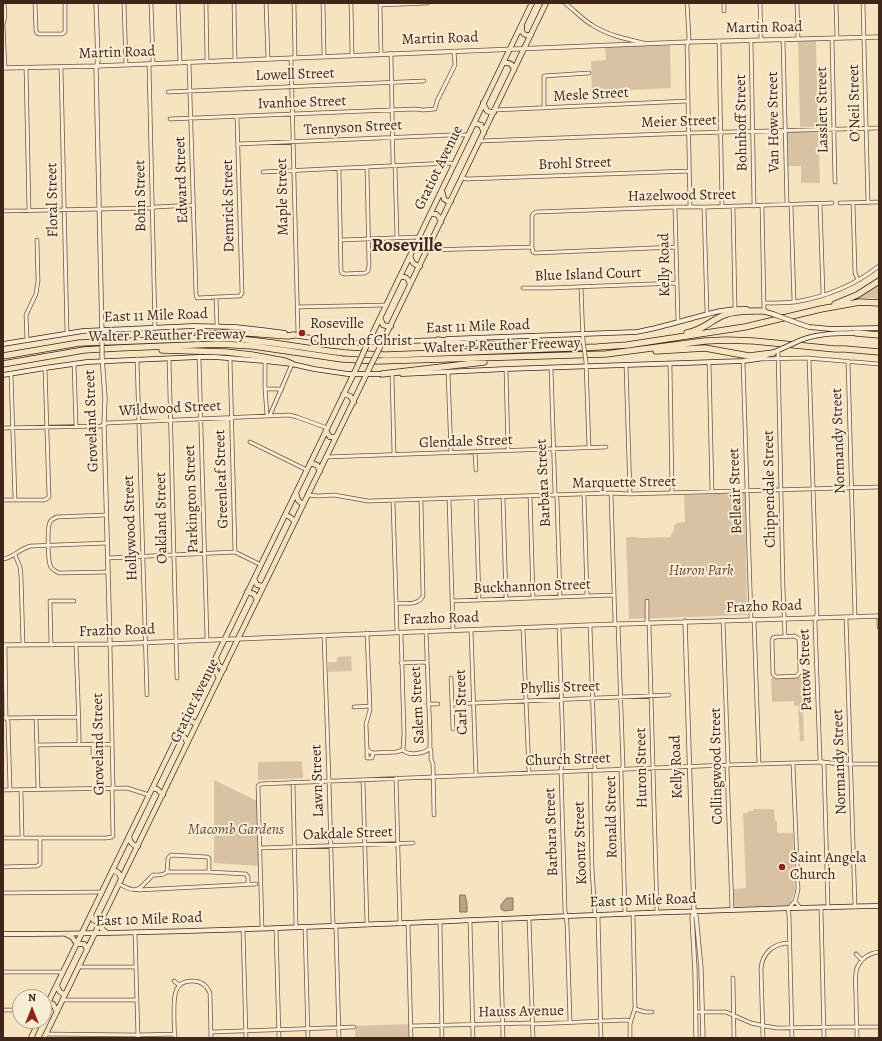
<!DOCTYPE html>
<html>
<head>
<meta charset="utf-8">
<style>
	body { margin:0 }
	#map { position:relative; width:882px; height:1041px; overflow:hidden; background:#f6e3bf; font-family:Alegreya,serif }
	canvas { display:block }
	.frame { position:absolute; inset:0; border:4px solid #402618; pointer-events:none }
	.north { position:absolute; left:12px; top:989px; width:40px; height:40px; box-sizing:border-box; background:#f9edd5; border:1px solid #af9d89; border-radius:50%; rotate:0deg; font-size:11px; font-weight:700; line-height:16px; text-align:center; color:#402618 }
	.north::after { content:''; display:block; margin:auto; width:14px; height:18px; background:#8f2418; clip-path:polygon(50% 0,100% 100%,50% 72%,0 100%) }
</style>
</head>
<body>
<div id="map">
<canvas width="882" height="1041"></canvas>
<div class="frame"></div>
<div class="north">N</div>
</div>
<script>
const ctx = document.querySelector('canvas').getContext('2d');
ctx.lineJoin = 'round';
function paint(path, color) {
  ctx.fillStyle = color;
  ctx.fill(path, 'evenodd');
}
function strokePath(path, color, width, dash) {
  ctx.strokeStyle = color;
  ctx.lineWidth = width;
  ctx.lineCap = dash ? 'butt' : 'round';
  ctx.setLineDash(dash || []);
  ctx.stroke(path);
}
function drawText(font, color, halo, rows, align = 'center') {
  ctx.font = font + ' Alegreya,serif';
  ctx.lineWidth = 4;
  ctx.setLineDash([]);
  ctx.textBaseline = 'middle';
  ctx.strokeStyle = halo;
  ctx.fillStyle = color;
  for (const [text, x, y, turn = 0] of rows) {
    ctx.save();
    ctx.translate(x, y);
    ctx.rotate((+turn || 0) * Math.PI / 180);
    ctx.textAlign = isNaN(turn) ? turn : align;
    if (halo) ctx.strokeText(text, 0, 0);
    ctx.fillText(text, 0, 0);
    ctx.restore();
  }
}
paint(new Path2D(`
	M798 41H816L818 127H800Z
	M670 45 671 88 592 92 591 61 606 60 605 47Z
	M818 131 820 183H801V166H787V132Z
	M879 285V299L873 298 855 299 864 294Z
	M745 493 747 615 629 619 626 537H638L639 538 670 537 674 530V525H676V523L685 522 684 495Z
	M351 656 352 671 328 672V662H337V657Z
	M802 677 804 741H800L798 706H794V701L772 702 771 678Z
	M302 761 303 778 258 780V762Z
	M214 780 257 801 258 866 214 863Z
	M753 809H774L775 821H777V832L779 833H793L795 891 790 904 788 905 736 907 734 905 733 890 734 889 746 888 743 813H748V811H753Z
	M409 1024V1038H355V1026Z`), '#d7c3a3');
const water = new Path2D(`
	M460 895H465L467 903V912H460Z
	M507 898H513V910L504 911 501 909V905Z`);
paint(water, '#b8a386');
strokePath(water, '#88715a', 1);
const minor = new Path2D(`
	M4 3 5 16 3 25 5 68
	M35 3 36 31 37 33 39 34H62L65 32V3
	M124 3 126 65
	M151 3 153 63
	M178 3 180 63
	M206 3 207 61
	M234 3 235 60
	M266 3 268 59
	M294 3 295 57
	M323 3 324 56
	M351 3 352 55
	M380 3 381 54
	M565 3C574 10 582 19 592 25 607 35 626 39 644 43
	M687 3 689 38 687 46 690 207
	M724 3V11
	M760 3 761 40
	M797 3 798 39
	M836 3 837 38
	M863 3 868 203
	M380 5 428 3
	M832 38 835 182
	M783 39 787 205
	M751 40 754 206
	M719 41 722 206
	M391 53 393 164 395 166 397 238
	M291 58 298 335
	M189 62 196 294 197 298 238 296H240L242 293 237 117
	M149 64 155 328
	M26 67 29 211
	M61 67 67 333
	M168 92 424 81
	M544 108V76L589 73
	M495 110 688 101
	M170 119 415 109 423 110 435 109 437 101 455 65 454 51
	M480 141 691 133 879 128
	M238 144 451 135H468
	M339 169 341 271 342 273 345 274 365 273 368 271 369 265 367 168
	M263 172 449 163 455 164
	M462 178 467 179 689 171
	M840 203 879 202
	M853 203 855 273 858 280
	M820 204 823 295
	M762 205 764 311
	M791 205 794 302
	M733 206 735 308
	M675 207 678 322
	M704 207 707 314
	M3 211 150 208 156 207 193 205
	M341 240 419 237
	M676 247 535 253 533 252 532 247V216L533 214 536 212 675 207H707L832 203
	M428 250 532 247
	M581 287 583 340
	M523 288H550L677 283
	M216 297 217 326
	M764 303C774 303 785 303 795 302 825 297 855 285 879 266
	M297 307 387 305
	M27 340 26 315 36 294 38 281 37 240
	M778 351 783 588 785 637
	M199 357 207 640
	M169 358 177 678
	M230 358 235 552
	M809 358 817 614 815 622 820 760 824 765 828 908
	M137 359 147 695
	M759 359 807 358 879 364
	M265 361V389L267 415
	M743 361 751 619
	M848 361 855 617
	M586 362 589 448
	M709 362 712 492
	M74 363 76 426
	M670 364 672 493
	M626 365 630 494
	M551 368 555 493 557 498 560 597
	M506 369 508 451
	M448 372 451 453
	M11 374 15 500
	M392 374 394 455
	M265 389H282
	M270 415 292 364
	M3 428 101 426 107 423 289 415 297 417 327 428
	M250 442 307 470
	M475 452 476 470
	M326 457 606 447
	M611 493 615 624
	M584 494 587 596
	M308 495 318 496 334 495 368 501
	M530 496 533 598
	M503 497 506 599
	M476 498 479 600
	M449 499 453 630
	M3 500H45L49 497 45 368
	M369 501 611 493 630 494 879 487
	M393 501 397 632
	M106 515 57 517C54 518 52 519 50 522 47 527 48 559 50 565 51 569 55 571 59 573L108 572
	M15 555 20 567 21 576 23 645
	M108 558 235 552 261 565
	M3 559C15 557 20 548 31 546L107 543
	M452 601 614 595
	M647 601V623
	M396 603C405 603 418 606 423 596L421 500
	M879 616V627
	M846 617 855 907
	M754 619 759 764
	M723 620 728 763 727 767 732 910
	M649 623 657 913
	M618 624 623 766 621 771 625 914
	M590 625 595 770
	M559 626 563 750 561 771 565 911 567 923 570 1022
	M523 628 529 772
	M471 630 476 775
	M426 631 430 735V748L431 751V759L433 764 434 815
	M401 632 404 734 403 750
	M367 633 370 710 366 724 367 749 370 752 373 753 396 752 403 750
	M324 635 329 781 333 923 336 929 339 1038
	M795 636 799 639 800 672 797 676 776 677 773 674 772 641 773 638 776 637Z
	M76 644C77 678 79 711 79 744
	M5 645 6 718 8 721 10 790
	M51 645 50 601H74
	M401 663 427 662
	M451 678 453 729
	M428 704H438
	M452 704 669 695
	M354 707 370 706
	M36 717 38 789
	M3 718 79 717
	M93 744V759
	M37 745 112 744
	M367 749V758H372L373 753
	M403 750C408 756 425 754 430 748
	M793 763 798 889 797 894 795 901
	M590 770 592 869 595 915
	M396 778 400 924
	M363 780 367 925
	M293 782 296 927
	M3 790 127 788 149 795
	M21 790 22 838
	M3 838H106L112 837 113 836 112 788 113 786 110 644
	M260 848 413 843
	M3 867 37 866 40 864V838
	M167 872 168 858 171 855 207 857 209 858V872
	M119 884C131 890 136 894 146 882 149 880 150 877 153 875 158 875 163 876 167 872H209L246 874 248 877V884
	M138 890 256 884
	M3 893 102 892
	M821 908 824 1038
	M598 915 601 1038
	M529 918 533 1038
	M500 919 503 1038
	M470 921 473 1038
	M440 922 442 1038
	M408 924 411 1038
	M305 927 308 1038
	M262 928 258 786 260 784 727 765 823 762 840 764H879
	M276 928 279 1038
	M243 929 246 1038
	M135 932 138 1038
	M856 954 862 960
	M78 967H136
	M3 972H63
	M733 978 734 1038
	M174 981 179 985
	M62 1000H136
	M635 1009 645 1012H652
	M3 1010H20
	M696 1012H726L751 1023 765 1026 777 1028 842 1027H879
	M411 1026 530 1023 534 1024 626 1020 631 1021
	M212 1032 354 1027
	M46 1034 138 1035 175 1034
	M175 1038C174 1030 174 1021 174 1013 174 998 173 980 193 981 201 981 207 986 210 993L211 1038
	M630 1038V1024L635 1008 633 914
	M763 1038 761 969C762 953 774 943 789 943
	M792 1038 789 915 788 909 795 901 800 908
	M857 1038C857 1024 856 1010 856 997 856 988 854 977 857 968 861 959 869 953 879 952`);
const tertiary = new Path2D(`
	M96 3 98 61 96 68 102 335
	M3 68 97 66 688 42 879 37
	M102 356 105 398 104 424 110 644
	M685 621 694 911 692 917 695 971 696 1038
	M3 645 110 644 590 625 879 616
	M694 911 696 916 701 968 703 1038`);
const secondary = new Path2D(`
	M762 311 773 314
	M800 324 809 327 831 329 879 328
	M292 335 332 341 351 343 440 340
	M447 339 636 332C655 329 674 323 693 318 711 313 728 308 747 309
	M801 340C819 333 839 333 859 333
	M3 344 83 331 194 326 235 327 262 330 285 333
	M402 374 506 369 743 361 758 359 781 349
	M3 375 45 368 87 362 199 357H215L265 361 292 364 314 369 348 374H383
	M3 934C295 933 587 911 879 906`);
const primary = new Path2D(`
	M522 27C521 33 524 36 531 35
	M503 63C509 62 513 64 514 70
	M483 103 487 111 490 112H494
	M474 124H477L481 125 484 133
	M442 191 444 199 447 201H451
	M431 214H436L439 217 441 222
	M410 256C412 262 413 265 420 266
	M400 277C407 276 409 279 410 285
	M380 318 383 325 387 326H391
	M365 349 532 3
	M379 349 546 3
	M343 395H347L350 396 354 402
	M326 431 330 437H336
	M310 463 317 465 320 471
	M296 493 298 500 303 505
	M285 515 290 517 295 522
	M254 579 257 585 263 586
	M247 592 254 594 257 600
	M216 658 218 665 224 669
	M210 670C216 669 217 673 219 678
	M188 714 192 722 197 723
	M178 736C184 735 186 738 187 743
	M153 788 157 789 163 795
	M129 837C130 842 132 846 138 846
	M112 871C118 870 120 874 121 879
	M91 915C92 920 95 922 101 921
	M100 923 102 929 107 933
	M66 934 72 937 77 944
	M77 944H84L86 947 87 950
	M57 985C58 990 60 994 65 994
	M48 1003 53 1004 57 1012
	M44 1011 357 367
	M31 1038 39 1021
	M44 1038 370 367`);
const motorway = new Path2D(`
	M835 304 857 295 879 281
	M687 333C703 330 710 321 724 315 736 310 751 311 764 311
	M856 333 879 335
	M198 335 234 332 288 336 294 335
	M438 340 459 343 535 346
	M162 350 226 352 252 355 285 361 292 364
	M656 351 705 348 749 356 773 353
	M3 356 79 343 211 338C254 338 295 347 337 352 353 354 370 354 386 355L597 347 627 345 745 327 821 309 860 302 879 303
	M3 364 84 350 118 348 218 344 253 346 342 359 378 361 606 354 705 341 727 340 754 341 835 349H845L879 352
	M382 374 484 362`);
strokePath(minor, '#6e5542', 4.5);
strokePath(tertiary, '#6e5542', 5);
strokePath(secondary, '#402618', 5.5);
strokePath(primary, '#402618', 6);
strokePath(motorway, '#402618', 7);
strokePath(minor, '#f9edd5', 3);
strokePath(tertiary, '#f9edd5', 3.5);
strokePath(secondary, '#f9edd5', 4);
strokePath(primary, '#f6e3bf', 4.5);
strokePath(motorway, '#f6e3bf', 5.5);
const minorBridge = new Path2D(`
	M583 340 586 362`);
const tertiaryBridge = new Path2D(`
	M102 335V356`);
const secondaryBridge = new Path2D(`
	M773 314 800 324
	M781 349 801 340`);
const primaryBridge = new Path2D(`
	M357 367 365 349
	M370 367 379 349`);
strokePath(minorBridge, '#6e5542', 4.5, []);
strokePath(tertiaryBridge, '#6e5542', 5, []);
strokePath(secondaryBridge, '#402618', 5.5, []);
strokePath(primaryBridge, '#402618', 6, []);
strokePath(minorBridge, '#f9edd5', 3);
strokePath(tertiaryBridge, '#f9edd5', 3.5);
strokePath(secondaryBridge, '#f9edd5', 4);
strokePath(primaryBridge, '#f6e3bf', 4.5);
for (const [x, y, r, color] of [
	[302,333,4,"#8f2418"],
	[782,867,4,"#8f2418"]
]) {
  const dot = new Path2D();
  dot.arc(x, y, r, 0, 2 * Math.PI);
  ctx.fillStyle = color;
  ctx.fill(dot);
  strokePath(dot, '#f9edd5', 1.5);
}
drawText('15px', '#402618', '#f9edd5', [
	["Martin Road",764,28,-1],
	["Martin Road",440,39,-2],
	["Martin Road",117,53,-2],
	["Lowell Street",295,75,-2],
	["Mesle Street",591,95,-3],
	["Ivanhoe Street",302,103,-2],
	["O'Neil Street",855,103,-91],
	["Lasslett Street",823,110,-91],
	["Meier Street",679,122,-2],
	["Van Howe Street",774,122,-91],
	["Bohnhoff Street",742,123,-91],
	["Tennyson Street",353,128,-3],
	["Brohl Street",575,164,-2],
	["Gratiot Avenue",439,168,-64],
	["Edward Street",182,180,-92],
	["Bohn Street",141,196,-91],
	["Hazelwood Street",682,196,-1],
	["Maple Street",283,197,-91],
	["Floral Street",53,200,-91],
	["Demrick Street",229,206,-91],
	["Kelly Road",665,265,-91],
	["Blue Island Court",588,275,-2],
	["East 11 Mile Road",156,316,-2],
	["East 11 Mile Road",478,327,-2],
	["Walter P Reuther Freeway",167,336,-1],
	["Walter P Reuther Freeway",502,346,-2],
	["Wildwood Street",170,409,-3],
	["Groveland Street",92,421,-92],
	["Normandy Street",839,441,-92],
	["Glendale Street",466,442,-2],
	["Greenleaf Street",222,479,-92],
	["Barbara Street",544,483,-93],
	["Marquette Street",624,483,-1],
	["Chippendale Street",770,489,-91],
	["Belleair Street",736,491,-92],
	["Parkington Street",192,499,-92],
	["Oakland Street",162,518,-91],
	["Hollywood Street",131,528,-92],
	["Buckhannon Street",532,587,-2],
	["Frazho Road",764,607,-2],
	["Frazho Road",441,619,-2],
	["Frazho Road",117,631,-2],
	["Pattow Street",806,670,-92],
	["Phyllis Street",560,688,-2],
	["Gratiot Avenue",195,701,-64],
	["Carl Street",462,702,-92],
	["Salem Street",418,705,-93],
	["Groveland Street",99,744,-91],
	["Church Street",568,760,-2],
	["Normandy Street",840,762,-92],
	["Collingwood Street",717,766,-91],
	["Kelly Road",677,767,-92],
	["Huron Street",642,768,-91],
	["Lawn Street",318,781,-92],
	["Ronald Street",612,817,-91],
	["Barbara Street",552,832,-92],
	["Oakdale Street",348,834,-2],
	["Koontz Street",581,843,-92],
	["East 10 Mile Road",643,901,-2],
	["East 10 Mile Road",149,920,-2],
	["Hauss Avenue",521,1012,-1]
]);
drawText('15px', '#402618', '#f9edd5', [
	["Roseville",310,324],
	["Church of Christ",310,341],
	["Saint Angela",790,858],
	["Church",790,875]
], 'left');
drawText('italic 15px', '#664d3b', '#f9edd5', [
	["Huron Park",701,571],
	["Macomb Gardens",236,830]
]);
drawText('bold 19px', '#402618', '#f9edd5', [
	["Roseville",407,246]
]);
</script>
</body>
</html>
